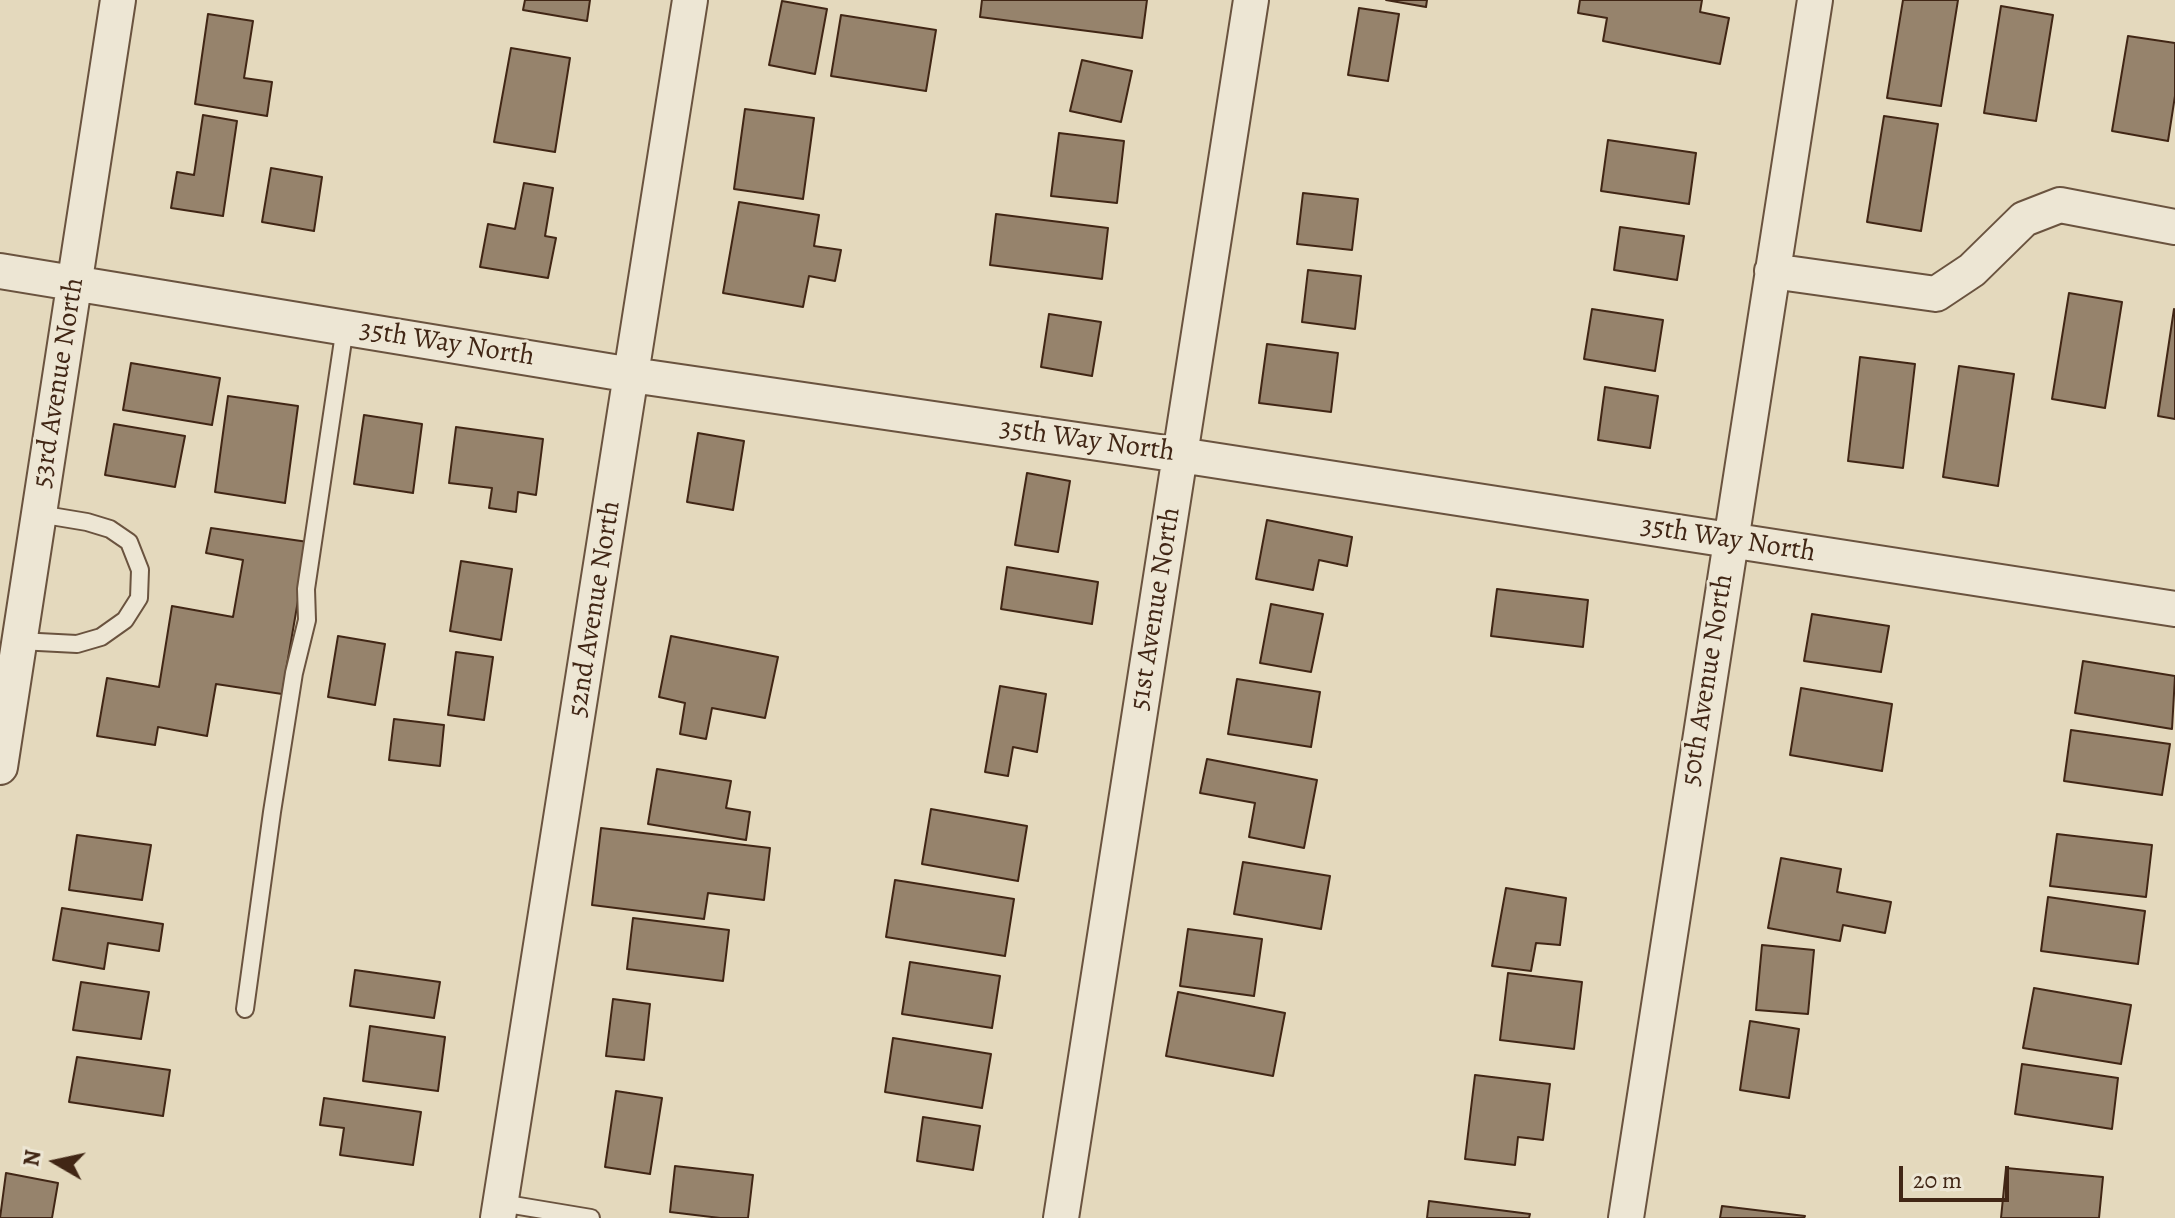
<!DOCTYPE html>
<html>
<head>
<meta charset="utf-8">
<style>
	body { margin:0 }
	#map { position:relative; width:2175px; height:1218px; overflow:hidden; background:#e4d9bd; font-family:Alegreya,serif }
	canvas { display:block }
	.north { position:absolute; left:16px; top:1122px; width:80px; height:80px; -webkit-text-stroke:6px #ede6d4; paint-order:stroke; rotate:279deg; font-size:22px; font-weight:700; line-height:32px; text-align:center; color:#412615 }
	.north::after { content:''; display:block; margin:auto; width:28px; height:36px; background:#412615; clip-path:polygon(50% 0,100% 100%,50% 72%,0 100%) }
	.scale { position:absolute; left:1899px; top:1166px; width:110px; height:36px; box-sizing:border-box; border:4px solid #412615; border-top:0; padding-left:10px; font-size:24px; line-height:28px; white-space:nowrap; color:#412615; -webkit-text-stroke:6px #ede6d4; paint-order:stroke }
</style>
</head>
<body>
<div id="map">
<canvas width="2175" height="1218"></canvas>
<div class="north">N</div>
<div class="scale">20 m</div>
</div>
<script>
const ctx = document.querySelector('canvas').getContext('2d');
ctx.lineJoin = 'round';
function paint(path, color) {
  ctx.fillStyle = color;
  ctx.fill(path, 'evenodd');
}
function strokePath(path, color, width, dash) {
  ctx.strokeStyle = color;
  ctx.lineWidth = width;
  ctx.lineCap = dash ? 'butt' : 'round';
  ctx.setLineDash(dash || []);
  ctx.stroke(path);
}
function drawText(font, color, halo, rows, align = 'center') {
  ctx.font = font + ' Alegreya,serif';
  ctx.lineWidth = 6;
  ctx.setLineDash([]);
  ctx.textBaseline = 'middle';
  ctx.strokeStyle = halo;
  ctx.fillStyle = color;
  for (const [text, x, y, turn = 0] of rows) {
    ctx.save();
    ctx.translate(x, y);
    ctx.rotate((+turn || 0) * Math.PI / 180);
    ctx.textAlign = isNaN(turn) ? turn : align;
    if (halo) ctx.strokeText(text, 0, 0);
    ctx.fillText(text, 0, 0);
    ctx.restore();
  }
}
const building = new Path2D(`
	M525 0H590L587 21 523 10Z
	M982 0H1147L1142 38 980 17Z
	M1386 0H1427L1426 7Z
	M1580 0H1702L1700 12 1729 18 1720 64 1603 41 1607 18 1578 13Z
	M1903 0H1958L1941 106 1887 98Z
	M782 1 827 9 815 74 769 65Z
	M2001 6 2053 15 2036 121 1984 113Z
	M1359 8 1399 14 1388 81 1348 75Z
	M208 14 253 21 244 78 272 82 267 116 195 104Z
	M841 15 936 30 926 91 831 76Z
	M2128 36 2175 43V96L2168 141 2112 131Z
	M511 48 570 58 555 152 494 142Z
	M1082 60 1132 71 1121 122 1070 111Z
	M745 109 814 118 803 199 734 189Z
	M203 115 237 121 223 216 171 208 177 172 194 175Z
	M1884 116 1938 124 1921 231 1867 222Z
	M1059 133 1124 141 1117 203 1051 196Z
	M1608 140 1696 153 1689 204 1601 191Z
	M271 168 322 177 314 231 262 222Z
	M524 183 553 188 545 236 556 238 548 278 480 267 488 224 515 229Z
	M1303 193 1358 199 1352 250 1297 244Z
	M739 202 819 215 814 246 841 250 835 281 809 276 803 307 723 293Z
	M996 214 1108 228 1102 279 990 265Z
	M1620 227 1684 236 1677 280 1614 270Z
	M1308 270 1361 276 1355 329 1302 322Z
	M2069 293 2122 302 2105 408 2052 399Z
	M1592 309 1663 320 1655 371 1584 359Z
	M2174 309 2175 310V419L2158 416Z
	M1049 314 1101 322 1092 376 1041 367Z
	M1267 344 1338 353 1331 412 1259 403Z
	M1860 357 1915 364 1903 468 1848 461Z
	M131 363 220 378 212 425 123 410Z
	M1959 366 2014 374 1998 486 1943 477Z
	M1605 387 1658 396 1650 448 1598 440Z
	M228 396 298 406 285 503 215 492Z
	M364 415 422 424 413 493 354 484Z
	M114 424 185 436 175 487 105 475Z
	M456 427 543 439 536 495 518 492 516 512 489 508 492 488 449 483Z
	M698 433 744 441 733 510 687 502Z
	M1027 473 1070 481 1058 552 1015 545Z
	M1267 520 1352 537 1347 566 1319 560 1313 590 1256 579Z
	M211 528 308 542 282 694 216 684 207 736 158 727 155 745 97 736 107 678 159 687 172 606 233 617 243 560 206 553Z
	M461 561 512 569 501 640 450 631Z
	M1007 567 1098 582 1092 624 1001 609Z
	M1497 589 1588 600 1583 647 1491 636Z
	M1271 604 1323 614 1311 672 1260 663Z
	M1812 614 1889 626 1881 672 1804 661Z
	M338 636 385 644 375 705 328 697Z
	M671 636 778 657 765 718 712 708 706 739 680 734 685 703 659 697Z
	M456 652 493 657 484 720 448 715Z
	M2083 661 2175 676 2172 729 2075 713Z
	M1237 679 1320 692 1311 747 1228 734Z
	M1000 686 1046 694 1037 752 1013 747 1008 776 985 772Z
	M1801 688 1892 704 1882 771 1790 755Z
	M394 719 444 725 440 766 389 760Z
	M2071 730 2170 744 2162 795 2064 781Z
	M1207 759 1317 780 1304 848 1249 837 1255 803 1200 793Z
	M657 769 731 781 726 808 750 812 746 840 648 824Z
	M931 809 1027 826 1018 881 922 864Z
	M601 828 770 848 764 900 708 893 704 919 592 905Z
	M2057 834 2152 845 2146 897 2050 886Z
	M77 835 151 845 142 900 69 890Z
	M1781 858 1841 869 1837 892 1891 902 1885 933 1843 925 1840 941 1768 928Z
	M1243 862 1330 876 1321 929 1234 914Z
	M895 880 1014 899 1005 956 886 937Z
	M1506 888 1566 898 1560 945 1536 943 1531 971 1492 966Z
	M2048 897 2145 911 2138 964 2041 951Z
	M62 908 163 924 159 951 108 943 104 969 53 960Z
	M633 918 729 930 723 981 627 969Z
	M1188 929 1262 939 1254 996 1180 986Z
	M1762 945 1814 950 1808 1014 1756 1010Z
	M910 962 1000 976 992 1028 902 1014Z
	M355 970 440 982 434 1018 350 1006Z
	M1508 973 1582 982 1574 1049 1500 1040Z
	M81 982 149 992 141 1039 73 1030Z
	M2034 988 2131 1005 2121 1064 2023 1048Z
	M1178 992 1285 1013 1273 1076 1166 1056Z
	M613 999 650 1004 644 1060 606 1056Z
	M1750 1021 1799 1029 1789 1098 1740 1090Z
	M370 1026 445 1037 438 1091 363 1081Z
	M893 1038 991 1054 982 1108 885 1092Z
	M77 1057 170 1070 163 1116 69 1102Z
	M2022 1064 2118 1078 2112 1129 2015 1114Z
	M1475 1075 1550 1084 1543 1140 1518 1137 1515 1165 1465 1159Z
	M616 1091 662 1098 650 1174 605 1167Z
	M324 1098 421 1112 413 1165 340 1155 344 1128 320 1125Z
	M923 1117 980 1126 973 1170 917 1161Z
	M675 1166 753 1175 748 1218H720L670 1212Z
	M2006 1168 2103 1177 2099 1218H2001Z
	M6 1173 58 1183 52 1218H0Z
	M1429 1201 1530 1214 1529 1218H1427Z
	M1722 1206 1805 1216 1804 1218H1720Z`);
paint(building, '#96836c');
strokePath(building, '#412615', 2);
const lane = new Path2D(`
	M19 641 77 644 101 637 125 620 139 598 140 570 129 542 110 529 87 522 39 514
	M245 1009 272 812 294 673 307 620 306 589 345 327
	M501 1203 591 1218`);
const street = new Path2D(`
	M0 271 632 375 1180 455 2175 609
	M1772 271 1936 294 1972 270 2024 219 2060 205 2175 227
	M0 767 118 0
	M498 1218 690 0
	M1061 1218 1251 0
	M1626 1218 1815 0`);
strokePath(lane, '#6a533f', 20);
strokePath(street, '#6a533f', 38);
strokePath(lane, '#ede6d4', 16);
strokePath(street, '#ede6d4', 34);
drawText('28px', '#412615', '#ede6d4', [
	["35th Way North",447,344,9],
	["53rd Avenue North",59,383,-81],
	["35th Way North",1087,441,8],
	["35th Way North",1728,540,9],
	["52nd Avenue North",595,609,-81],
	["51st Avenue North",1156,609,-81],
	["50th Avenue North",1708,680,-81]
]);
</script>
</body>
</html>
